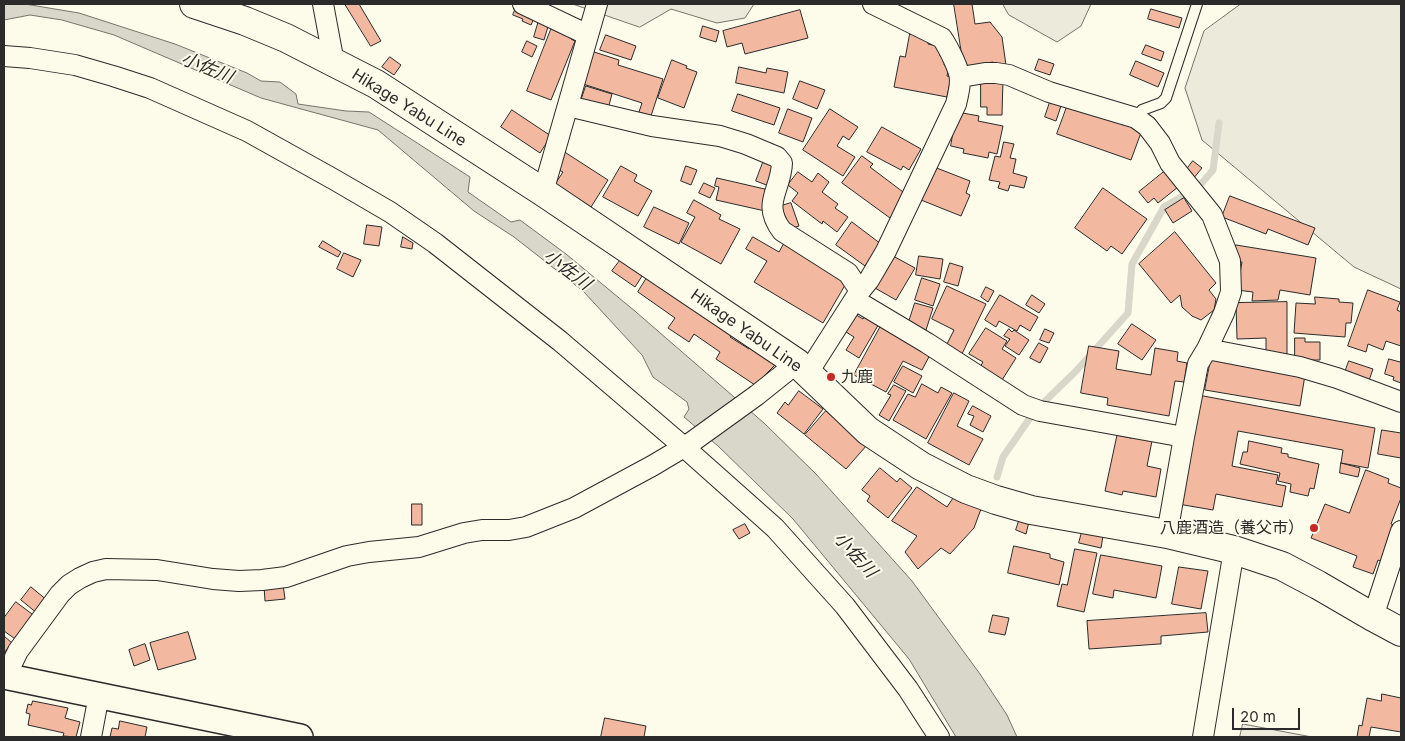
<!DOCTYPE html>
<html>
<head>
<meta charset="utf-8">
<style>
	body { margin:0 }
	#map { position:relative; width:1405px; height:741px; overflow:hidden; background:#fdfbea; font-family:Inter,sans-serif }
	canvas { display:block }
	.frame { position:absolute; inset:0; border:5px solid #2b2b2b; pointer-events:none }
	.scale { position:absolute; left:1232px; top:708px; width:68px; height:22px; box-sizing:border-box; border:2px solid #2b2b2b; border-top:0; padding-left:6px; font-size:15px; line-height:18px; white-space:nowrap; color:#2b2b2b; -webkit-text-stroke:4px #fdfbea; paint-order:stroke }
</style>
</head>
<body>
<div id="map">
<canvas width="1405" height="741"></canvas>
<div class="frame"></div>
<div class="scale">20 m</div>
</div>
<script>
const ctx = document.querySelector('canvas').getContext('2d');
ctx.lineJoin = 'round';
function paint(path, color) {
  ctx.fillStyle = color;
  ctx.fill(path, 'evenodd');
}
function strokePath(path, color, width, dash) {
  ctx.strokeStyle = color;
  ctx.lineWidth = width;
  ctx.lineCap = dash ? 'butt' : 'round';
  ctx.setLineDash(dash || []);
  ctx.stroke(path);
}
function drawText(font, color, halo, rows, align = 'center') {
  ctx.font = font + ' Inter,"Noto Sans JP",sans-serif';
  ctx.lineWidth = 4;
  ctx.setLineDash([]);
  ctx.textBaseline = 'middle';
  ctx.strokeStyle = halo;
  ctx.fillStyle = color;
  for (const [text, x, y, turn = 0] of rows) {
    ctx.save();
    ctx.translate(x, y);
    ctx.rotate((+turn || 0) * Math.PI / 180);
    ctx.textAlign = isNaN(turn) ? turn : align;
    if (halo) ctx.strokeText(text, 0, 0);
    ctx.fillText(text, 0, 0);
    ctx.restore();
  }
}
const green = new Path2D(`
	M573 4H754L745 18 717 23 671 9 640 27Z
	M1003 4H1091L1081 26 1057 42 1009 15Z
	M1241 4H1401V289L1354 267 1202 140 1185 88 1204 31Z`);
paint(green, '#ecebdb');
strokePath(green, '#74746e', 1);
const parking = new Path2D(`
	M1243 724 1312 737H1240Z`);
paint(parking, '#eceadb');
strokePath(parking, '#74746e', 1);
const water = new Path2D(`
	M4 4H25L79 13 175 44 247 73 261 81 280 82 296 94 298 104 346 111 369 112 470 177 468 192 511 222 520 220 566 254 636 312 764 423 816 474 912 581 980 674 1007 715 1017 737H956L909 659 793 519 718 446 684 417 689 409 687 402 653 377 642 355 583 291 514 237 474 211 378 130 261 98 114 35 62 20 30 15 4 20Z`);
paint(water, '#d8d7c9');
strokePath(water, '#74746e', 1);
strokePath(new Path2D(`
	M1201 184 1213 170 1219 123
	M1039 407 1076 371 1128 313 1132 264 1164 207 1188 193
	M997 477 1003 457 1032 415`), '#d8d7c9', 7);
const building = new Path2D(`
	M345 4H359L381 41 371 46Z
	M954 4H972L975 24 990 22 1002 37 1006 65 994 67 993 62 964 67Z
	M516 8 535 16 531 25 522 21 523 19 513 15Z
	M1151 9 1182 18 1179 28 1148 19Z
	M800 10 808 38 745 54 742 43 727 47 723 31Z
	M540 17 550 20 544 40 534 37Z
	M703 26 719 31 716 42 700 37Z
	M552 27 572 34 571 39 575 41 551 100 527 91Z
	M910 34 929 37 928 44 941 47 940 56 946 57 944 65 949 66 947 76 951 77 947 97 894 87 900 56 905 57Z
	M606 35 636 46 631 60 600 50Z
	M527 41 537 46 532 57 522 52Z
	M1146 45 1164 52 1161 61 1142 54Z
	M591 51 619 60 618 65 663 79 651 116 639 112 642 103 580 83Z
	M390 57 401 65 394 75 382 67Z
	M1039 59 1054 64 1050 75 1035 70Z
	M672 60 687 66 686 68 697 72 684 108 658 98Z
	M1136 61 1164 73 1158 87 1130 75Z
	M739 67 766 73 767 68 788 72 784 93 736 83Z
	M981 79 1003 80 1002 115H987V107H981Z
	M800 81 825 90 817 109 793 99Z
	M586 86 612 94 608 109 581 101Z
	M738 94 780 108 774 125 732 111Z
	M1050 102 1061 106 1056 121 1045 117Z
	M1068 104 1142 130 1131 160 1057 134Z
	M788 109 812 118 803 142 779 133Z
	M830 109 858 127 849 140 843 136 837 146 855 157 843 176 803 150Z
	M512 110 551 136 540 153 501 127Z
	M957 112 979 116 978 121 1003 126 997 154 989 152 988 158 963 153 964 149 951 146Z
	M882 127 921 149 909 170 903 166 901 170 867 152Z
	M1004 142 1014 144 1010 158 1016 159 1013 173 1027 177 1024 188 1010 185 1008 191 998 188 1000 182 989 180 995 156 1000 157Z
	M563 151 608 180 591 207 555 184 563 172 553 167Z
	M862 156 873 164 870 167 907 195 890 218 842 183Z
	M764 160 777 165 769 186 756 181Z
	M1193 161 1202 168 1193 179 1184 173Z
	M621 166 637 175 634 181 652 191 638 216 603 197Z
	M686 166 697 170 691 185 681 181Z
	M934 167 970 181 966 193 970 195 961 216 921 200Z
	M1165 171 1178 187 1158 203 1154 198 1148 203 1139 192Z
	M798 172 812 182 818 173 829 182 822 192 838 204 835 208 848 217 837 232 823 221 822 224 792 201 798 193 788 185Z
	M717 178 769 190 765 211 716 200 719 187 715 186Z
	M704 183 715 188 710 198 699 193Z
	M1103 188 1147 219 1122 254 1111 246 1107 251 1075 228Z
	M1230 196 1315 228 1308 245 1268 229 1266 234 1222 217Z
	M1184 198 1192 211 1173 223 1165 210Z
	M694 200 721 215 719 219 740 229 721 264 681 242 695 217 687 213Z
	M791 203 799 226 789 229 781 206Z
	M654 207 689 223 679 244 644 227Z
	M852 222 881 244 865 266 836 245Z
	M367 225 382 227 379 246 364 244Z
	M1175 232 1216 283 1209 290 1216 299 1214 310 1201 320 1192 316 1182 307 1180 295 1171 303 1139 264Z
	M403 237 413 243 412 249 401 247Z
	M753 237 779 252 784 243 848 280 823 323 754 282 767 261 746 249Z
	M323 241 341 252 338 257 319 247Z
	M1236 245 1316 258 1310 295 1280 290 1278 300 1252 301 1253 292 1237 290 1242 262 1234 260Z
	M344 253 361 260 353 277 337 269Z
	M893 256 915 268 896 300 875 288Z
	M919 256 943 259 940 279 916 275Z
	M622 258 644 273 635 287 612 271Z
	M950 263 963 267 958 286 944 282Z
	M648 276 733 333 730 337 749 349 752 346 777 363 755 385 716 359 720 352 694 334 689 342 668 328 675 318 638 292Z
	M922 278 940 284 933 306 915 300Z
	M947 286 986 304 961 356 945 348 954 330 932 319Z
	M986 287 994 291 988 302 981 297Z
	M1368 290 1400 302 1397 310 1401 312V346L1386 341 1383 350 1368 344 1366 352 1348 346Z
	M1000 295 1038 317 1030 331 1020 325 1017 331 999 321 996 327 985 320Z
	M1032 295 1045 304 1039 313 1026 305Z
	M1315 297 1339 299V302L1353 303 1351 323H1346L1345 337 1294 333 1296 303 1315 304Z
	M1287 302V355L1266 356V338L1237 339 1236 303Z
	M915 303 933 308 926 330 908 325Z
	M853 313 863 319 866 314 880 322 859 358 846 350 854 337 843 330Z
	M882 324 932 351 922 370 903 361 886 392 854 375Z
	M1132 324 1156 340 1142 360 1118 344Z
	M986 328 1007 341 1002 349 1016 358 1002 380 980 367 983 362 969 354Z
	M1009 329 1012 332 1014 330 1029 340 1019 355 1005 346 1010 339 1004 336Z
	M1045 329 1054 333 1049 343 1040 340Z
	M1295 338H1305V342H1320V360H1295Z
	M1039 343 1048 348 1040 363 1030 358Z
	M1089 346 1119 351 1116 369 1151 375 1155 348 1178 352 1177 361 1187 363 1184 382 1175 381 1169 416 1107 405 1108 398 1081 393Z
	M1211 359 1305 375 1300 406 1205 390Z
	M1389 359 1400 362 1401 360V383L1393 380 1394 377 1385 374Z
	M1349 361 1373 369 1367 386 1343 378Z
	M903 366 922 376 913 393 894 382Z
	M922 384 938 393 941 387 952 393 926 439 893 420 908 394 915 397Z
	M894 385 906 391 889 421 879 415 891 395 888 394Z
	M799 391 823 409 804 434 777 413 785 402 788 405Z
	M954 393 969 401 957 426 983 439 969 465 928 443Z
	M1198 395 1375 428 1368 468 1341 463 1343 450 1238 431 1232 466 1278 475 1276 484 1286 486 1282 507 1216 494 1213 510 1178 504Z
	M973 406 991 416 983 432 970 425 974 416 968 414Z
	M826 411 867 445 846 469 805 435Z
	M1382 430 1401 433V458L1378 454Z
	M1132 432 1153 436 1147 466 1161 469 1156 497 1123 491 1122 495 1105 491 1117 435 1131 438Z
	M1249 441 1282 448 1281 453 1288 454V457L1319 464 1314 489 1310 488 1308 496 1290 492 1291 484 1278 481 1280 473 1240 464 1243 452H1247Z
	M1341 463 1360 468 1358 477 1340 473Z
	M880 468 897 482 900 478 912 488 888 518 867 501 870 496 862 490Z
	M1366 470 1389 479 1388 483 1401 488V498L1391 524 1397 526 1383 562 1378 560 1373 574 1353 567 1357 556 1311 538 1325 504 1349 513Z
	M917 487 947 507 953 498 981 509 974 528 950 554 941 548 918 569 905 552 917 536 892 521Z
	M412 504H422V525H412Z
	M1020 518 1029 522 1026 534 1016 530Z
	M745 524 750 533 739 539 733 530Z
	M1082 532 1103 536 1101 548 1079 543Z
	M1014 546 1050 554V558L1064 562 1059 585 1008 573Z
	M1075 549 1097 553 1084 612 1057 606 1062 584 1067 585Z
	M1101 555 1162 566 1156 598 1114 590 1113 598 1093 594Z
	M1179 567 1208 571 1201 609 1172 604Z
	M283 584 285 599 265 601 264 586Z
	M31 587 48 601 38 614 21 600Z
	M16 602 36 617 18 641 4 631V618Z
	M1206 613 1208 632 1161 636V644H1159L1089 649 1087 621Z
	M993 615 1009 618 1005 635 989 632Z
	M188 632 196 659 158 670 150 643Z
	M4 636 12 643 4 653Z
	M145 644 150 660 134 666 129 650Z
	M1382 694 1401 698V732L1371 727 1369 737H1357L1359 725 1362 726 1367 698 1381 701Z
	M33 701 68 708 65 718 80 722 76 737 63 736 64 733 28 725 30 714 26 713 28 704 31 705Z
	M605 718 646 726 644 737H601Z
	M120 721 147 727 145 737H110L112 728 118 729Z`);
paint(building, '#f2b8a0');
strokePath(building, '#2b2b2b', 1);
const service = new Path2D(`
	M1136 118 1142 110 1161 103 1166 98 1197 4`);
const minor = new Path2D(`
	M323 4 334 63
	M523 4 588 35
	M4 56 30 58 75 65 113 76 150 88 247 131 335 180 390 212 435 243 560 341 684 447 775 528 845 606 908 689 939 737
	M961 77 985 73H996L1009 75 1049 92 1136 118 1147 126 1160 143 1170 163 1212 215 1230 261 1231 292 1224 313 1207 349 1198 364 1184 437 1167 534
	M568 106 652 126 720 136 746 144 777 157 782 163C781 191 761 203 782 231L848 273 860 291
	M543 192 597 4
	M855 300 927 343 1023 405 1040 411 1184 437
	M1207 349 1300 367 1337 378 1401 402
	M807 374 860 291 869 280 886 251 956 104C958 96 960 88 960 80 960 70 948 47 942 38L873 4
	M1373 617 1401 531
	M6 676 18 651 60 594 69 585 80 578 93 572 106 569 157 570 213 579 239 581 262 580 286 577 347 556 369 552 419 547 464 533 482 530H509L526 527 574 508 652 466 689 444 757 395 797 363
	M91 737 99 695
	M1203 737 1234 550`);
const tertiary = new Path2D(`
	M4 676 300 737`);
const secondary = new Path2D(`
	M194 4 245 21 286 38 376 84 543 192 797 363 868 431 921 466 966 489 996 500 1031 510 1167 534 1234 550 1282 566 1318 585 1373 617 1401 632`);
strokePath(service, '#2b2b2b', 12);
strokePath(minor, '#2b2b2b', 22);
strokePath(tertiary, '#2b2b2b', 28);
strokePath(secondary, '#2b2b2b', 30);
strokePath(service, '#fdfbea', 10);
strokePath(minor, '#fdfbea', 20);
strokePath(tertiary, '#fdfbea', 25);
strokePath(secondary, '#fdfbea', 28);
for (const [x, y, r, color] of [
	[831,377,5,"#c62828"],
	[1314,528,5,"#c62828"]
]) {
  const dot = new Path2D();
  dot.arc(x, y, r, 0, 2 * Math.PI);
  ctx.fillStyle = color;
  ctx.fill(dot);
  strokePath(dot, '#fdfbea', 2);
}
drawText('16px', '#2b2b2b', '#fdfbea', [
	["Hikage Yabu Line",409,108,32],
	["Hikage Yabu Line",746,331,35]
]);
drawText('16px', '#2b2b2b', '#fdfbea', [
	["九鹿",841,377],
	["八鹿酒造（養父市）",1304,528,"right"]
], 'left');
drawText('italic 18px', '#2b2b2b', '#fdfbea', [
	["小佐川",207,68,22],
	["小佐川",567,270,37],
	["小佐川",855,555,48]
]);
</script>
</body>
</html>
